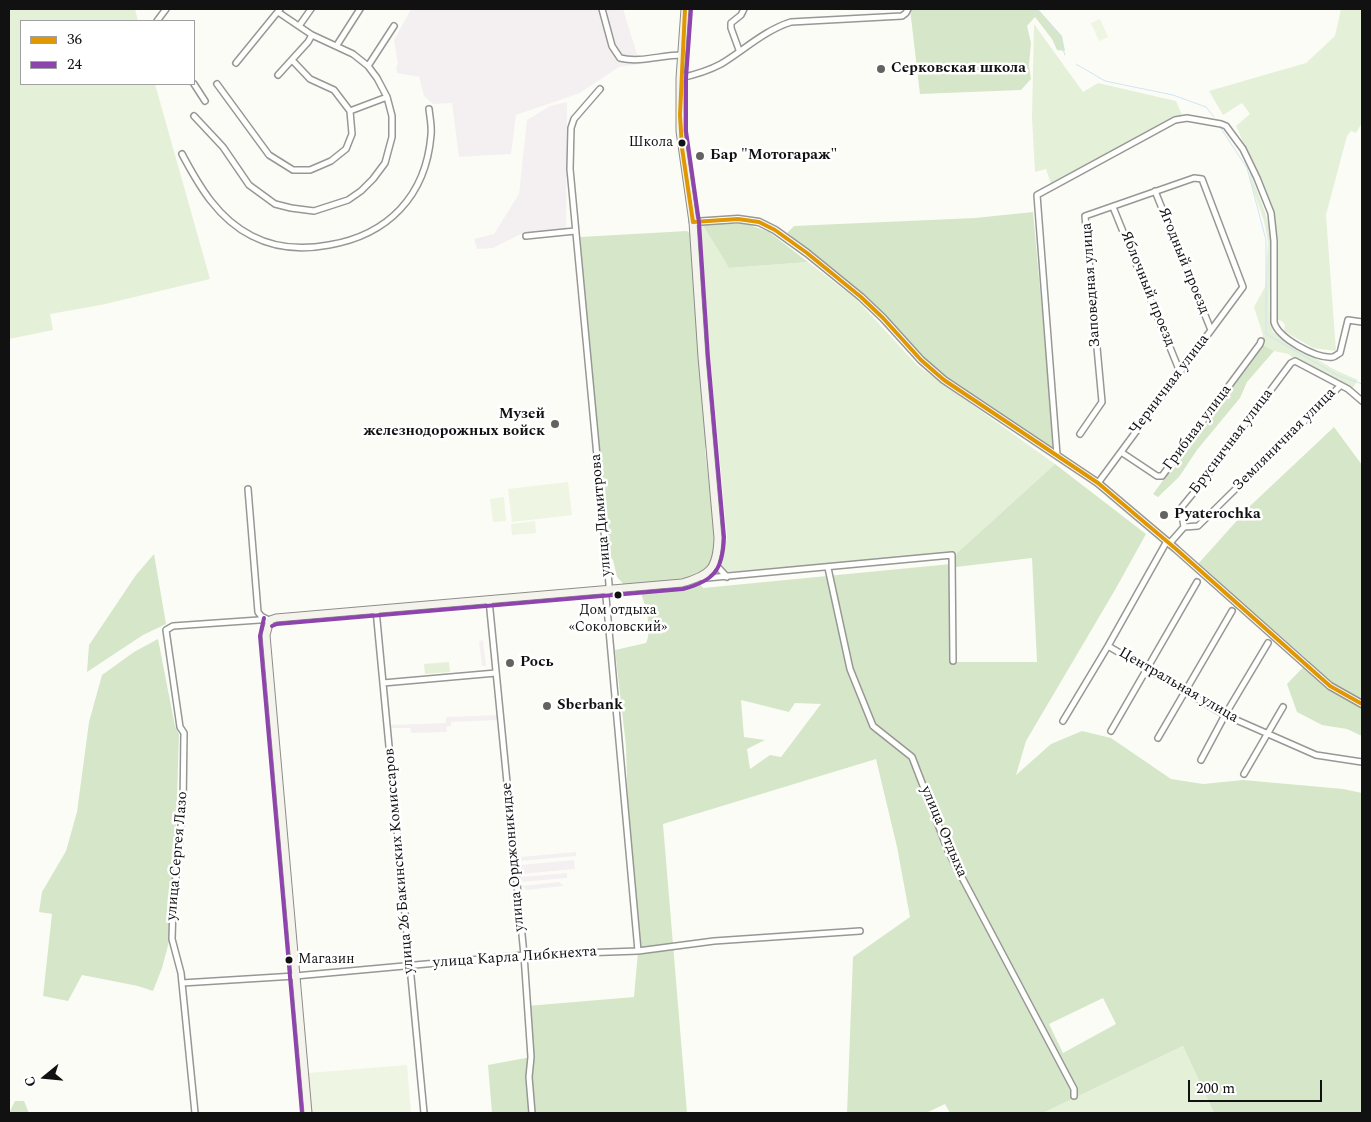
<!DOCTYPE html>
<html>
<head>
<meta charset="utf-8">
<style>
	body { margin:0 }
	#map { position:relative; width:1371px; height:1122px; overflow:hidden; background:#fcfcf7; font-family:Spectral,serif }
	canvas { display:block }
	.frame { position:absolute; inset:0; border:10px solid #111; pointer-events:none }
	.legend { position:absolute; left:20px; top:20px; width:175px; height:65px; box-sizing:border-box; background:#fff; border:1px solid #a0a0a0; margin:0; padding:6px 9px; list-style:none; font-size:15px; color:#111 }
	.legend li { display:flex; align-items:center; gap:10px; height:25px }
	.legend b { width:25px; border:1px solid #a0a0a0 }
	.north { position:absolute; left:20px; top:1052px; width:50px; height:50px; -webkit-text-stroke:4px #fff; paint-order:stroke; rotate:253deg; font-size:14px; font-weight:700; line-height:20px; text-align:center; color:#111 }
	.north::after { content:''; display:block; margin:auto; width:18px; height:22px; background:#111; clip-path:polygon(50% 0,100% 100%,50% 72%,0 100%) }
	.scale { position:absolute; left:1188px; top:1080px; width:134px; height:22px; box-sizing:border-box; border:2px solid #111; border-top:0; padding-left:6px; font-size:15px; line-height:18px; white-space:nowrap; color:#111; -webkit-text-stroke:4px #fff; paint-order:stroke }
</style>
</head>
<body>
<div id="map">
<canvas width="1371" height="1122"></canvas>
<div class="frame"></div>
<ul class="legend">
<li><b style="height:6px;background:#e09702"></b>36</li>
<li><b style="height:6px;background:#8e44ad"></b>24</li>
</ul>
<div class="north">С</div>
<div class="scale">200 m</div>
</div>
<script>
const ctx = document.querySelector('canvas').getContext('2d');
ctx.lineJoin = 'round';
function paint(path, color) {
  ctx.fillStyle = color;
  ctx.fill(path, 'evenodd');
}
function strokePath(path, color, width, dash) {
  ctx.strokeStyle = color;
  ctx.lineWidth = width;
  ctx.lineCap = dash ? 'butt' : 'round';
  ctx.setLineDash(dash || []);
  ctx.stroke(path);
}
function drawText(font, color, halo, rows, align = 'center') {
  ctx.font = font + ' Spectral,serif';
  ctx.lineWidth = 5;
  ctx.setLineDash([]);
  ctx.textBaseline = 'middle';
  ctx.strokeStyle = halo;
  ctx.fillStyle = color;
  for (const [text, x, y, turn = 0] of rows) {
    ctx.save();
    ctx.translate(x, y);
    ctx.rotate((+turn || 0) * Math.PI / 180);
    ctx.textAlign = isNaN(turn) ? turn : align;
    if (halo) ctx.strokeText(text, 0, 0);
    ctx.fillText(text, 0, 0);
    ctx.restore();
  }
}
paint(new Path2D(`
	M411 9H623L640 64 619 67 580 93 516 115 511 154 459 157 452 103 433 104 424 96 419 77 397 73 396 67 398 64 394 40Z
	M567 102 566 229 523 233 493 248 477 249 474 239 494 234 519 194 527 120 550 106Z
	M483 640 486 666H482L479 641Z
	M498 715V720L451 722V726L446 727 447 732 411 733 410 728H390V725L446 723V717Z
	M576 852V856L520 861V857Z
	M574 860 575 869 521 874 520 865Z
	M567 873V878L521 882V877Z
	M559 882 564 886 526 890 522 886Z`), '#f4f0f2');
paint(new Path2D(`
	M9 9H135L138 21H21V84H155L210 279 101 305 50 314 53 330 9 339Z
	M1341 9H1362V123L1356 133 1351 131 1347 136 1326 215 1336 351 1313 348 1284 331 1285 325 1282 321 1277 320V235L1271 205 1236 126 1250 114 1242 103 1223 115 1209 91 1306 63 1335 36Z
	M1034 24 1083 92 1098 83 1176 101 1182 115 1051 184 1046 169 1035 172 1032 118Z
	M1249 170C1257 192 1269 216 1271 240 1274 271 1265 302 1273 332L1333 369 1358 380 1352 389 1301 363 1288 354 1274 351 1263 345V335L1254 307 1265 287 1268 242 1264 221 1252 187Z
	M702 224 729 268 808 262 856 299 918 366 1055 464 957 553 725 572 719 566 727 538 698 227Z
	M449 662 450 672 425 674 424 664Z
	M1183 1046 1214 1113H1043Z`), '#e5f0d9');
paint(new Path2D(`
	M910 9H1038L1062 36 1065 51 1057 50 1052 39 1035 17 1027 26 1031 43 1029 65 1031 79 1021 90 920 94Z
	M1033 212 1054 443 1051 449 946 378 923 357 883 312 787 233 794 226 975 218Z
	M702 224H747L769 232 808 262 729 268Z
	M687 231 694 237 706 444 705 450 715 538 713 565 697 580 703 588 951 564 957 553 1055 464 1146 534 1115 590 1026 741 1016 775 1051 744 1082 731 1111 738 1171 779 1203 784 1243 780 1343 789 1362 793V1113H1214L1183 1046 1043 1113H950L945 1104 926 1113H847L853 957 910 917 897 847 876 759 663 824 687 1113H492L488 1065 531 1057 527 1006 634 997 638 951 629 844 626 746 615 650 646 643C653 631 645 601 639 589H628L617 577 613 560 608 554 580 237ZM1032 558 1037 662H956V567ZM741 700 789 712 795 703 821 704 781 757 770 755 750 769 747 749 765 740 744 737ZM1103 998 1116 1024 1063 1053 1049 1024Z
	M1263 345 1274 351 1247 382 1240 398 1197 450 1179 477 1158 497 1153 494Z
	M1334 427 1362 465V736L1347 729 1322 725 1297 712 1287 684 1309 661 1198 564 1250 506Z
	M154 554 166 624 143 635 87 672 89 645 136 575Z
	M158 639 175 726 179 734 173 927 162 968 153 991 138 986 82 975 68 1001 43 996 52 914 39 912 42 892 66 851 77 812 89 722 102 675 134 652Z
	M15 1101H24L29 1113H9Z`), '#d5e7c8');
paint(new Path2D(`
	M1100 19 1108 37 1099 41 1091 23Z
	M568 482 572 515 512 522 508 489Z
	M504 497 506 521 493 522 490 499Z
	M535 521 536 533 512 535 511 524Z
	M407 1065 411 1113H312L308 1073Z`), '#eef5e2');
strokePath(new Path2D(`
	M1035 9 1058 35 1065 55
	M1076 64 1105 81 1173 95 1206 107 1214 117
	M1220 127 1247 168 1266 240V334L1337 375 1362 384`), '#d1e4f4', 1);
const minor = new Path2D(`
	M602 9 612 46 620 58C641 63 661 55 682 55
	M157 21 166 9
	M299 26 311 9
	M337 45 360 9
	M739 50 731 28V23L741 15 744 9
	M236 63 280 9
	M368 66 394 26
	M278 75 308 42 312 35
	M680 78C694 75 708 71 721 64 744 50 765 30 791 22L902 16 906 13 908 9
	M194 84 205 101
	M217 84 269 155 293 170H310L331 161 346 149 352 134 350 111 334 90 310 79 292 60
	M600 89 574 119 571 128 570 169 609 584V589L606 597 638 951
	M350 111 387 97
	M194 116 223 147 249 185 275 204 291 208 314 211 348 200 361 191 373 179 385 163 392 137V116L387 97 377 78 368 66 353 54 312 35 278 12
	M182 154C199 186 218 219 252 236 277 249 302 250 329 245 388 235 426 196 431 135 432 127 430 118 429 109
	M1155 191 1211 330
	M1113 207 1180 372
	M526 236 575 231
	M1080 434 1102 402 1085 216 1194 178 1202 179 1243 287 1098 483
	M1121 452 1157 476H1162L1260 344 1261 341
	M1057 455 1037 195 1175 120 1187 118 1221 124 1226 126 1243 149 1257 178 1271 213 1274 241V322C1278 338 1316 359 1333 357 1334 357 1338 354 1340 353L1348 320 1362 322
	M248 489 258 612 261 616 267 619
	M1184 527 1181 508 1200 485 1291 363 1295 361 1348 389 1362 401
	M1184 527 1198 526 1340 386
	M1169 544 1184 527
	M715 564 727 577
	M828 568 850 669 873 726 912 757 949 853 1074 1089V1096
	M700 577 707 578 952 555 953 661
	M489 600 524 955 531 1057 529 1077 532 1113
	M376 610 424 1113
	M1108 646 1225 715 1316 755 1362 762
	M383 683 496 673
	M1063 721 1108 646 1167 541
	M1111 731 1197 582
	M1158 738 1232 611
	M1201 760 1225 715 1268 643
	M1244 774 1283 707
	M182 983 295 976 524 955 638 951 714 941 860 931
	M195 1113 181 973 172 939 173 906 183 806 184 733 180 727 166 630 173 626 259 620H270`);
const tertiary = new Path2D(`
	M693 222 738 219 759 222 775 230 807 253 861 297 883 318 921 360 944 380 1098 483 1176 549 1330 686 1362 704`);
const secondary = new Path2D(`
	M308 1113 266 635 270 620 276 618 682 583C711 575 717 568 718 538L702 357 693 222 680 131V78L685 9`);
strokePath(minor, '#979795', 8);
strokePath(tertiary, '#979795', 9);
strokePath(secondary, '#8d8d8b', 9);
strokePath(minor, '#fffffe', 5);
strokePath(tertiary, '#fffffe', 6);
strokePath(secondary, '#f5f4ec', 7);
strokePath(new Path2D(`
	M685 9 680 115 682 148 693 222
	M693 222 738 219 759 222 775 230 807 253 861 297 883 318 921 360 944 380 1098 483 1176 549 1330 686 1362 704`), '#e09702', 4);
strokePath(new Path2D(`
	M264 618 260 636 302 1113
	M272 626 277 624 683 589C714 581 723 570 724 537L708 357 699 222 686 131V78L691 9`), '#8e44ad', 4);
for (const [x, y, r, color] of [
	[881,69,5,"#636362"],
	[682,143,4.5,"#111"],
	[700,156,5,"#636362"],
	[555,424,5,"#636362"],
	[1164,515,5,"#636362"],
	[618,595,4.5,"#111"],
	[510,663,5,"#636362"],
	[547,706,5,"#636362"],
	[289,960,4.5,"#111"]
]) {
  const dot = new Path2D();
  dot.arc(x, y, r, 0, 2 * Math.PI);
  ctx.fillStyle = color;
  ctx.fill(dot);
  strokePath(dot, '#fff', 2);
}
drawText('14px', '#111', '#fff', [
	["Школа",673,143],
	["Дом отдыха",618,611,"center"],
	["«Соколовский»",618,628,"center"],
	["Магазин",298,960,"left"]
], 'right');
drawText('bold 15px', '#111', '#fff', [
	["Серковская школа",891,69],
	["Бар \"Мотогараж\"",710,156],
	["Музей",545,415,"right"],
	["железнодорожных войск",545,432,"right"],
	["Pyaterochka",1174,515],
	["Рось",520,663],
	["Sberbank",557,706]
], 'left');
drawText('15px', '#111', '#fff', [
	["Ягодный проезд",1183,261,68],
	["Заповедная улица",1092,285,-94],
	["Яблочный проезд",1147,289,68],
	["Черничная улица",1170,385,-53],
	["Грибная улица",1198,428,-53],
	["Земляничная улица",1285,440,-45],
	["Брусничная улица",1232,442,-53],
	["улица Димитрова",602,515,-95],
	["Центральная улица",1178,686,30],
	["улица Отдыха",943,832,67],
	["улица Сергея Лазо",178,856,-85],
	["улица Орджоникидзе",514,857,-95],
	["улица 26 Бакинских Комиссаров",400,861,-95],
	["улица Карла Либкнехта",515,958,-4]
]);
</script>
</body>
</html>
